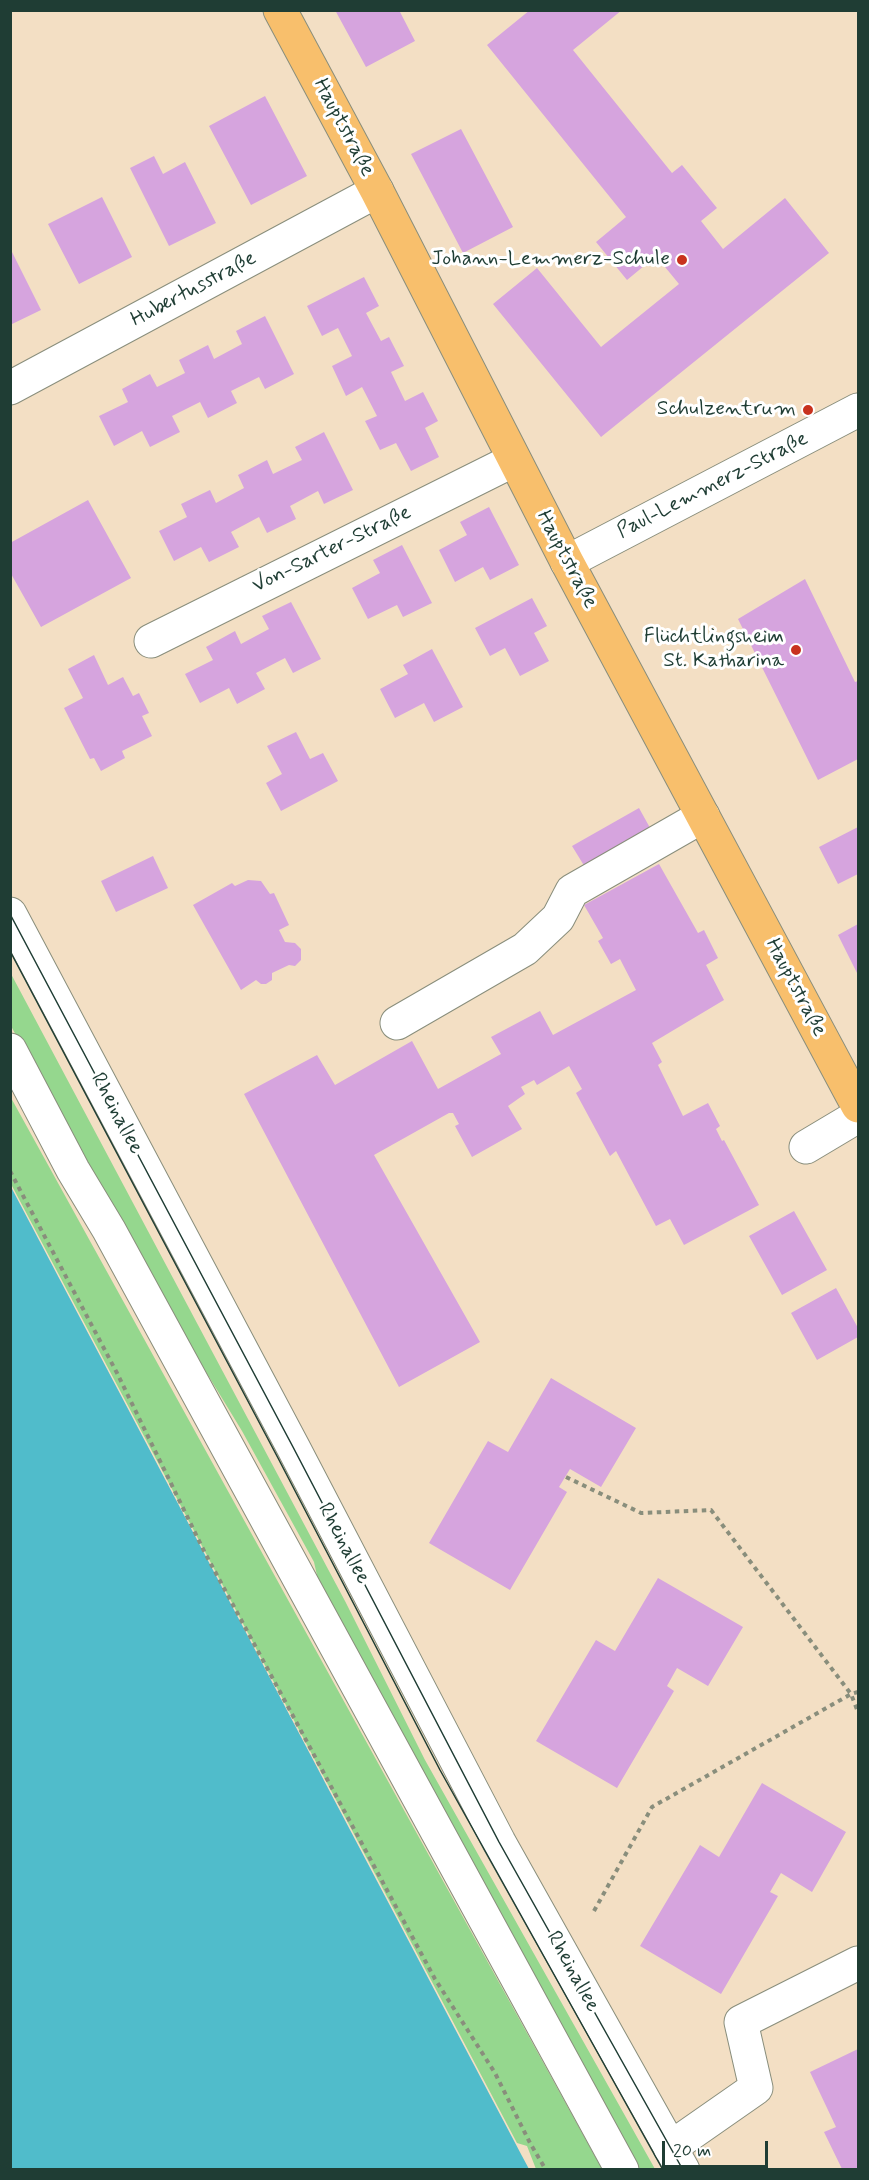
<!DOCTYPE html>
<html>
<head>
<meta charset="utf-8">
<style>
	body { margin:0 }
	#map { position:relative; width:869px; height:2180px; overflow:hidden; background:#f3dfc4; font-family:Mynerve,sans-serif }
	canvas { display:block }
	.frame { position:absolute; inset:0; border:12px solid #1f3d34; pointer-events:none }
	.scale { position:absolute; left:662px; top:2141px; width:106px; height:27px; box-sizing:border-box; border:3px solid #1f3d34; border-top:0; padding-left:8px; font-size:18px; line-height:21px; white-space:nowrap; color:#1f3d34; -webkit-text-stroke:4px #fff; paint-order:stroke }
</style>
</head>
<body>
<div id="map">
<canvas width="869" height="2180"></canvas>
<div class="frame"></div>
<div class="scale">20 m</div>
</div>
<script>
const ctx = document.querySelector('canvas').getContext('2d');
ctx.lineJoin = 'round';
function paint(path, color) {
  ctx.fillStyle = color;
  ctx.fill(path, 'evenodd');
}
function strokePath(path, color, width, dash) {
  ctx.strokeStyle = color;
  ctx.lineWidth = width;
  ctx.lineCap = dash ? 'butt' : 'round';
  ctx.setLineDash(dash || []);
  ctx.stroke(path);
}
function drawText(font, color, halo, rows, align = 'center') {
  ctx.font = font + ' Mynerve,sans-serif';
  ctx.lineWidth = 6;
  ctx.setLineDash([]);
  ctx.textBaseline = 'middle';
  ctx.strokeStyle = halo;
  ctx.fillStyle = color;
  for (const [text, x, y, turn = 0] of rows) {
    ctx.save();
    ctx.translate(x, y);
    ctx.rotate((+turn || 0) * Math.PI / 180);
    ctx.textAlign = isNaN(turn) ? turn : align;
    if (halo) ctx.strokeText(text, 0, 0);
    ctx.fillText(text, 0, 0);
    ctx.restore();
  }
}
paint(new Path2D(`
	M10 972 345 1601 425 1760 655 2169H636L322 1598 314 1562 242 1431 136 1257 11 1026Z
	M10 1096 602 2169H536L527 2146 517 2143 11 1184Z`), '#95d78e');
paint(new Path2D(`
	M11 1187 522 2156 529 2169H11Z`), '#50bccb');
paint(new Path2D(`
	M335 10H399L415 41 366 67Z
	M530 10H622L573 50 672 173 682 165 717 208 701 221 723 249 785 198 829 253 601 437 493 304 537 268 601 347 679 284 656 256 627 280 596 242 626 217 487 45Z
	M265 96 307 176 251 205 209 126Z
	M461 129 513 227 463 253 411 154Z
	M154 156 163 174 185 162 216 223 169 246 130 168Z
	M102 197 132 257 79 284 48 224Z
	M10 248 41 310 10 325Z
	M364 277 379 306 366 313 381 341 389 337 404 366 391 372 405 401 423 392 438 421 425 428 439 457 411 471 396 443 380 450 365 421 377 416 362 387 346 396 332 366 352 356 338 328 322 336 307 306Z
	M265 316 294 374 265 389 259 377 231 391 237 403 208 418 200 402 172 416 180 432 150 447 142 431 114 446 99 416 128 402 122 389 150 374 157 387 185 373 179 360 208 345 214 359 242 344 236 331Z
	M324 432 353 490 324 504 318 491 290 506 296 519 267 533 259 517 231 532 239 547 209 562 201 547 174 561 159 531 187 517 181 504 210 490 216 503 244 488 238 475 267 460 273 474 302 460 295 447Z
	M88 500 131 578 41 627 10 572V543Z
	M489 507 519 565 490 580 483 567 455 582 439 550 467 535 460 522Z
	M402 545 432 603 403 617 397 605 368 619 352 588 380 573 373 560Z
	M805 579 855 682 858 681V759L818 780 738 619Z
	M532 598 547 626 534 633 549 661 520 676 505 648 490 656 475 628Z
	M291 602 321 659 293 673 285 658 256 673 265 689 237 704 229 688 200 703 185 674 213 660 206 647 235 631 241 644 269 629 262 616Z
	M432 649 463 707 434 722 424 703 395 718 380 689 408 674 403 665Z
	M94 655 108 685 123 677 133 696 139 693 149 713 142 716 152 736 122 751 125 758 101 771 94 758 90 759 64 708 83 698 68 669Z
	M296 732 310 759 323 753 338 781 281 811 266 783 282 774 267 746Z
	M639 808 654 835 588 872 572 846Z
	M858 827V874L838 884 819 847Z
	M153 856 168 888 116 912 101 881Z
	M659 864 698 933 704 930 718 958 706 965 724 1000 652 1043 662 1062 658 1065 683 1116 708 1103 720 1126 716 1129 722 1141 724 1140 759 1205 684 1245 670 1219 656 1226 616 1151 610 1156 576 1093 582 1089 569 1066 537 1085 534 1080 521 1087 525 1094 508 1106 522 1129 472 1157 455 1126 459 1124 453 1113H449L374 1155 480 1342 399 1387 244 1094 317 1055 335 1085 412 1041 438 1089 501 1054 491 1037 540 1011 553 1035 636 990 620 959 611 964 598 941 603 938 584 905Z
	M248 880 261 881 270 894 274 893 289 925 279 930 285 942 295 943 301 949V960L295 966 289 965 272 973V980L266 984H261L256 980 241 990 193 905 232 883 235 886Z
	M858 924V975L838 935Z
	M794 1211 827 1270 782 1295 749 1236Z
	M836 1288 858 1328V1337L817 1360 791 1313Z
	M551 1378 636 1428 601 1487 570 1469 559 1487 567 1492 510 1590 429 1543 488 1441 508 1452Z
	M658 1578 743 1627 708 1686 677 1668 667 1686 674 1691 617 1788 536 1741 596 1640 615 1651Z
	M762 1783 846 1832 812 1892 781 1873 770 1892 778 1896 721 1994 640 1946 700 1845 719 1857Z
	M858 2049V2169H842L824 2132 836 2127 810 2072Z`), '#d6a4de');
const minor = new Path2D(`
	M10 388 377 191
	M567 562 858 410
	M151 641 514 460
	M10 914 293 1447 499 1842 683 2170
	M397 1023 525 949 558 918 572 891 703 816
	M10 1050 73 1170 109 1230 622 2170
	M806 1147 858 1116
	M670 2148 756 2088 741 2022 858 1963`);
const major = new Path2D(`
	M280 10 377 191 567 562 858 1106`);
strokePath(minor, '#898e7c', 35);
strokePath(major, '#898e7c', 35);
strokePath(new Path2D(`
	M10 1171 117 1373 205 1553 435 1979 495 2073 530 2143 546 2170
	M566 1477 641 1513 711 1510 851 1694 858 1712
	M594 1911 652 1807 851 1694 858 1692`), '#898e7c', 4, [4.5, 4.5]);
strokePath(minor, '#fff', 33);
strokePath(major, '#f8bf6c', 33);
strokePath(new Path2D(`
	M10 914 293 1447 499 1842 683 2170
	M10 951 278 1458 440 1770 663 2170`), '#1f3d34', 1.5);
for (const [x, y, r, color] of [
	[682,260,6,"#c8321e"],
	[808,410,6,"#c8321e"],
	[796,650,6,"#c8321e"]
]) {
  const dot = new Path2D();
  dot.arc(x, y, r, 0, 2 * Math.PI);
  ctx.fillStyle = color;
  ctx.fill(dot);
  strokePath(dot, '#fff', 2);
}
drawText('21px', '#1f3d34', '#fff', [
	["Hauptstraße",343,128,62],
	["Hubertusstraße",194,290,-28],
	["Paul-Lemmerz-Straße",713,486,-27],
	["Von-Sarter-Straße",332,550,-26],
	["Hauptstraße",566,560,62],
	["Hauptstraße",795,988,62],
	["Rheinallee",116,1114,62],
	["Rheinallee",343,1544,62],
	["Rheinallee",572,1972,61]
]);
drawText('21px', '#1f3d34', '#fff', [
	["Johann-Lemmerz-Schule",670,260],
	["Schulzentrum",796,410],
	["Flüchtlingsheim",784,638],
	["St. Katharina",784,662]
], 'right');
</script>
</body>
</html>
